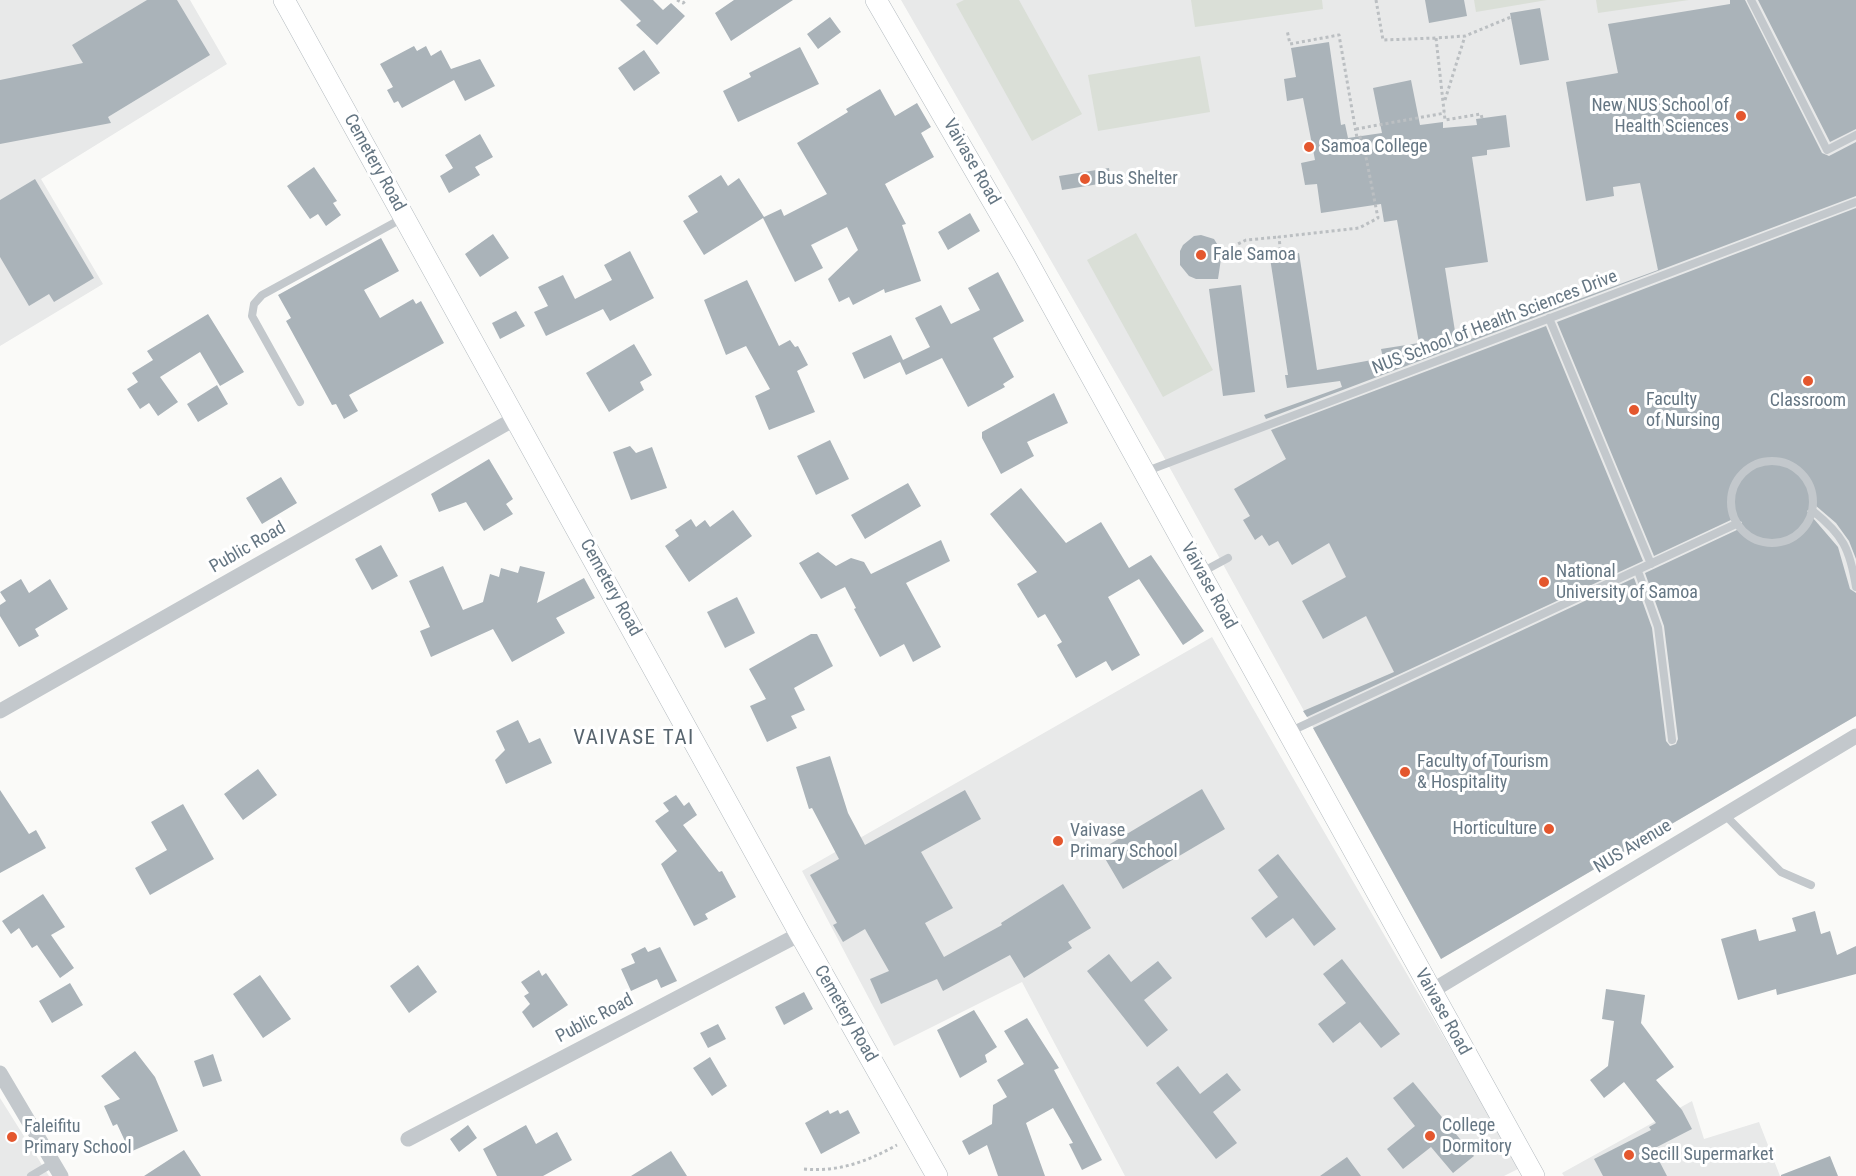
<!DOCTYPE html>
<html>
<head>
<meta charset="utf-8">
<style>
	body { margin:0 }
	canvas { display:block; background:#fafaf8 }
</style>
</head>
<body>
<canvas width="1856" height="1176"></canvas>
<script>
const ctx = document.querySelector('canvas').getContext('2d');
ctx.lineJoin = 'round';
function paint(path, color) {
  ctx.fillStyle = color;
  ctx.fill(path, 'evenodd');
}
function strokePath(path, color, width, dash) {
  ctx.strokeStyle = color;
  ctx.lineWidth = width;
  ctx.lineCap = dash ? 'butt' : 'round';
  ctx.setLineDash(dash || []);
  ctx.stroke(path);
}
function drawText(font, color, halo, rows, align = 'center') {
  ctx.font = font + ' "Roboto Condensed",sans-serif';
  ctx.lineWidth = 6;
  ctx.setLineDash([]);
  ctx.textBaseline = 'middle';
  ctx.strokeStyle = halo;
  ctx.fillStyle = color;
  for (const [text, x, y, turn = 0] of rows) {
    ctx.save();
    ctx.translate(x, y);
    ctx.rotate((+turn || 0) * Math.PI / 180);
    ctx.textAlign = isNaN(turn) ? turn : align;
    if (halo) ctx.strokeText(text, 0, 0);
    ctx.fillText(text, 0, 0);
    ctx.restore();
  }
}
paint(new Path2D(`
	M0 0H190L227 64 41 179 103 284 0 346Z
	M901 0H1856V716L1441 959 1161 452Z
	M1212 637 1312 811 1520 1168 1504 1176H1125L1022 982 894 1046 802 871Z
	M0 1098 49 1176H0Z
	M1692 1101 1704 1139 1759 1122 1780 1176H1564L1562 1173Z`), '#e8e9e9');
paint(new Path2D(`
	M964 0H1019L1082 114 1032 141 956 4Z
	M1191 0H1322L1323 9 1195 27Z
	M1474 0H1547L1476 12Z
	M1596 0H1689L1598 13Z
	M1200 56 1210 112 1098 131 1088 75Z
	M1136 233 1213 370 1163 397 1087 260Z`), '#dadfd7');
paint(new Path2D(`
	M147 0H177L210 55 108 117 111 123 0 144V80L83 63 72 45Z
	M620 0H653L663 10 671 3 685 16 657 45 636 25 641 21Z
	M734 0H793L731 41 715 13Z
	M1425 0H1464L1467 16 1429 23Z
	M1730 0H1745L1822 153 1829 156 1856 142V196L1266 419 1264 415 1342 387 1340 381 1287 388 1285 375H1288L1270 258 1299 253 1317 370 1383 358 1381 349 1419 343 1397 220 1384 222 1381 204 1321 213 1317 184 1305 185 1301 163 1315 160 1303 98 1287 101 1284 79 1296 77 1291 48 1329 42 1341 125 1345 124 1348 138 1382 133 1373 88 1411 80 1420 125 1443 122V128L1477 125 1476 119 1506 115 1510 147 1487 150V155L1472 157 1488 262 1445 268 1457 344 1658 270 1640 183 1613 187 1614 196 1586 201 1566 82 1618 73 1608 24 1730 4Z
	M1758 0H1856V129L1830 142Z
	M1540 8 1549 60 1520 65 1510 13Z
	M830 17 841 32 818 49 807 34Z
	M414 46 417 51 426 46 431 56 441 50 451 69 480 59 495 86 465 101 454 80 402 108 398 101 394 103 387 90 393 87 380 64Z
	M800 47 819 84 738 122 723 91 751 77 749 73Z
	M644 50 660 73 634 91 618 68Z
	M880 89 895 116 917 103 931 127 921 133 934 157 885 184 906 224 902 225 921 281 885 293 884 289 853 305 849 297 839 302 828 279 858 250 847 227 811 245 823 268 795 282 763 218 704 255 683 221 698 212 688 196 721 175 728 186 739 178 764 217 781 209 784 216 827 194 797 143 848 112 846 109Z
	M480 134 493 157 475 167 480 175 449 193 440 176 453 168 445 155Z
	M314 167 337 201 333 203 341 215 326 226 318 214 310 219 287 186Z
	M1109 168 1111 182 1062 190 1059 176Z
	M35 179 94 278 54 302 49 294 29 306 0 257V200Z
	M1856 208V559L1849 541 1836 523 1815 505 1807 511 1838 547 1850 589 1856 593V716L1441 959 1313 728 1634 578 1652 628 1666 741 1670 746 1676 744 1678 739 1664 626 1645 573 1739 529 1742 522 1733 519 1654 556 1557 322Z
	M970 213 980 231 948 250 938 232Z
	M493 234 509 258 480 277 465 254Z
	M1201 235 1214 239 1222 252 1218 279H1196L1189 276 1180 265V251L1183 245 1194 236Z
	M381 238 399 271 364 290 380 318 413 299 416 304 421 301 444 343 349 395 358 411 344 419 336 404 332 405 286 321 291 318 278 295Z
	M630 251 654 298 610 321 603 309 546 336 534 312 548 306 538 287 563 275 575 299 612 280 604 265Z
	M998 272 1024 321 993 338 1014 377 1003 384 1005 387 968 407 942 358 906 375 900 362 864 379 852 353 891 335 903 360 930 347 915 318 941 305 951 324 980 310 968 288Z
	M747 280 779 346 790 340 795 347 798 346 808 365 797 371 815 412 769 430 755 396 770 389 746 346 726 355 704 300Z
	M1241 285 1255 392 1223 396 1209 289Z
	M516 311 525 326 500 339 492 323Z
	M208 314 244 372 220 386 200 352 160 377 178 402 158 416 149 403 140 409 127 389 138 382 132 373 153 360 147 351Z
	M1546 326 1643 561 1307 717 1303 711 1394 672 1366 616 1323 639 1302 601 1346 577 1329 543 1292 565 1278 541 1269 546 1262 535 1255 540 1243 520 1250 516 1234 489 1286 459 1271 430Z
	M634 344 652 375 640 382 644 390 609 412 586 373Z
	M217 385 228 404 198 422 187 404Z
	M1054 393 1068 423 1027 442 1034 456 1001 474 982 438V432Z
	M830 440 849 479 816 495 797 456Z
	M630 446 636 453 652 447 667 488 631 500 613 452Z
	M489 459 513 499 506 504 513 514 484 531 466 502 439 512 431 494Z
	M281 477 297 503 262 524 246 498Z
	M908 483 921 506 865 539 851 515Z
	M1021 488 1066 543 1101 522 1129 568 1151 555 1204 631 1183 645 1139 579 1108 597 1140 655 1112 671 1106 661 1076 678 1057 645 1062 642 1045 614 1038 618 1017 584 1037 572 990 514Z
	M733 510 752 536 689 582 665 546 679 536 675 530 691 519 696 527 705 520 710 527Z
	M941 540 950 561 906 583 941 647 913 662 904 644 880 657 854 609 856 608 845 587 821 599 799 563 818 552 836 566 851 558 864 562 871 574Z
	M381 545 398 576 372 590 355 559Z
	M443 566 463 610 483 602 490 574 499 577 501 568 518 573 520 566 545 572 537 603 584 578 595 598 556 618 565 633 512 662 493 629 431 657 420 631 430 627 409 581Z
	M21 579 29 593 50 579 68 609 35 629 39 636 19 647 0 616V605L6 601 0 592Z
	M737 597 755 633 725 648 707 612Z
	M811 634H817L833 666 794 688 805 710 791 716 797 728 767 742 750 706 766 699 749 669Z
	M518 720 529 743 540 738 552 763 506 784 495 760 505 750 496 731Z
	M830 756 848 813 865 845 965 790 981 819 921 852 953 908 925 923 944 957 1002 925 1001 923 1063 884 1091 928 1068 942 1072 948 1024 978 1010 955 943 991 937 979 881 1004 870 979 889 971 865 929 843 942 833 925 837 923 810 875 839 859 812 808 809 809 796 767Z
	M258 769 277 795 243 820 224 794Z
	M1202 789 1225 829 1123 889 1100 850Z
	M0 790 29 834 36 830 46 848 0 873Z
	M676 795 684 806 689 802 697 815 683 825 719 872 722 871 736 897 705 914 708 919 694 926 661 864 677 851 655 821 669 811 663 803Z
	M183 804 214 859 150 895 135 868 167 850 151 822Z
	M1278 854 1336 929 1314 946 1293 918 1266 938 1251 918 1278 897 1258 870Z
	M43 894 65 927 51 935 74 968 60 978 37 945 32 948 19 928 11 934 2 921Z
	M1815 911 1821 934 1830 931 1837 955 1856 946V974L1777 995 1776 989 1738 1000 1721 939 1756 929 1759 941 1796 931 1792 918Z
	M645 947 648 952 660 947 677 981 661 988 657 979 631 991 621 969 635 963 631 954Z
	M1109 954 1131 982 1158 961 1172 978 1144 1000 1168 1030 1147 1047 1087 971Z
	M1342 959 1400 1034 1381 1048 1360 1022 1333 1043 1318 1024 1346 1003 1323 974Z
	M418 965 437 992 409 1013 390 986Z
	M539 970 542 976 546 973 568 1005 533 1028 522 1012 530 1004 524 996 529 993 521 982Z
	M260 975 291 1019 263 1038 233 994Z
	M70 983 83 1005 52 1023 39 1001Z
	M1606 989 1645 995 1641 1023 1674 1067 1656 1080 1682 1110 1692 1129 1653 1149 1667 1176H1603L1594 1159 1651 1130 1649 1127 1656 1123 1624 1082 1604 1098 1590 1080 1608 1066 1614 1021 1602 1019Z
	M804 992 813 1009 784 1025 775 1007Z
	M974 1010 997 1047 985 1055 987 1062 960 1078 937 1030Z
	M1027 1018 1059 1068 1054 1070 1102 1160 1082 1170 1069 1144 1073 1143 1053 1108 1026 1123 1045 1176H998L987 1145 969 1155 962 1141 992 1124 993 1105 1007 1097 997 1080 1024 1064 1004 1031Z
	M718 1024 726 1039 708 1048 700 1033Z
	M135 1051 155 1077 178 1131 130 1152 117 1124 113 1126 104 1106 120 1099 101 1076Z
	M213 1054 222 1081 203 1087 194 1061Z
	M710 1057 727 1086 712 1096 693 1068Z
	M1178 1066 1200 1094 1227 1073 1241 1090 1213 1112 1237 1143 1216 1159 1156 1083Z
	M1413 1082 1474 1156 1453 1173 1431 1147 1403 1169 1387 1149 1415 1126 1393 1098Z
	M828 1110 830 1114 838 1110 840 1114 848 1110 860 1133 821 1154 805 1123Z
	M468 1125 477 1138 459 1152 450 1139Z
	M526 1125 536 1144 557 1132 572 1160 543 1176H497L483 1149Z
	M184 1150 201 1176H144Z
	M671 1151 687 1176H631Z
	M1830 1156 1838 1176H1781V1175Z
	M1347 1157 1361 1176H1320Z`), '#aab3b9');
const secondary = new Path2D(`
	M284 0 800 934 937 1176
	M876 0 1024 255 1534 1176`);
strokePath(secondary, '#b3babf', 22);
strokePath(new Path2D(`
	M677 0 683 3 687 0
	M1376 0 1383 40 1436 38
	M1445 100 1465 36
	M1482 118 1481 114 1445 120 1436 38 1465 36 1511 17
	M1356 129 1445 113
	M1222 252 1246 240 1279 237
	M1281 256 1279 237 1359 228 1378 218 1362 137 1357 138 1339 35 1290 44 1287 30
	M804 1169C839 1172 866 1162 897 1145`), '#bbbfc2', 3, [3, 3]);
strokePath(new Path2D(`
	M1751 0 1827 150 1856 135
	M1549 318 1651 564
	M300 402 252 316 254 304 262 295 403 218
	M1731 502a41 41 0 1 1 82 0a41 41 0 1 1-82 0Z
	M1147 471 1856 202
	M1813 511C1843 535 1850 549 1856 587
	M1638 571 1658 627 1672 740
	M1202 572 1228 558
	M1289 732 1736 524
	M1725 815 1781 872 1811 885
	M31 1176 53 1163`), '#c3c8cc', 8);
strokePath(new Path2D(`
	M0 711 516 418
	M1430 992 1856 736
	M0 1073 61 1176
	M408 1139 800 934`), '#c3c8cc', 15);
strokePath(secondary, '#fff', 21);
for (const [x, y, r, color] of [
	[1741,116,6,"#e4572e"],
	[1309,147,6,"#e4572e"],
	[1085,179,6,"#e4572e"],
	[1201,255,6,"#e4572e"],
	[1808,381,6,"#e4572e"],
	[1634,410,6,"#e4572e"],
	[1544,582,6,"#e4572e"],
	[1405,772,6,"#e4572e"],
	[1549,829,6,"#e4572e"],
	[1058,841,6,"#e4572e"],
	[1430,1136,6,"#e4572e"],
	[12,1137,6,"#e4572e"],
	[1629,1155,6,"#e4572e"]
]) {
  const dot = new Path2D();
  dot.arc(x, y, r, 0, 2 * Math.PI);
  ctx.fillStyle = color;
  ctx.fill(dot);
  strokePath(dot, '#fff', 2);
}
drawText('18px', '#657683', '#fff', [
	["New NUS School of",1729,106,"right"],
	["Health Sciences",1729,127,"right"],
	["Samoa College",1321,147],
	["Bus Shelter",1097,179],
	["Fale Samoa",1213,255],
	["Faculty",1646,400],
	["of Nursing",1646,421],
	["Classroom",1808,401,"center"],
	["National",1556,572],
	["University of Samoa",1556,593],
	["Faculty of Tourism",1417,762],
	["& Hospitality",1417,783],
	["Horticulture",1537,829,"right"],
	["Vaivase",1070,831],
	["Primary School",1070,852],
	["College",1442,1126],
	["Dormitory",1442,1147],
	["Faleifitu",24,1127],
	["Primary School",24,1148],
	["Secill Supermarket",1641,1155]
], 'left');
drawText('18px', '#657683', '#fff', [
	["Vaivase Road",971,162,60],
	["Cemetery Road",374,163,61],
	["NUS School of Health Sciences Drive",1495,323,-21],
	["Public Road",248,548,-30],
	["Vaivase Road",1208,586,61],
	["Cemetery Road",610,588,61],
	["NUS Avenue",1633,847,-31],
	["Vaivase Road",1442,1012,61],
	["Cemetery Road",845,1014,60],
	["Public Road",595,1019,-28]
]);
ctx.letterSpacing = '1.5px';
drawText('21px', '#57646e', '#fff', [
	["VAIVASE TAI",634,739]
]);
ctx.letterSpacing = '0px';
</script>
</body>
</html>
